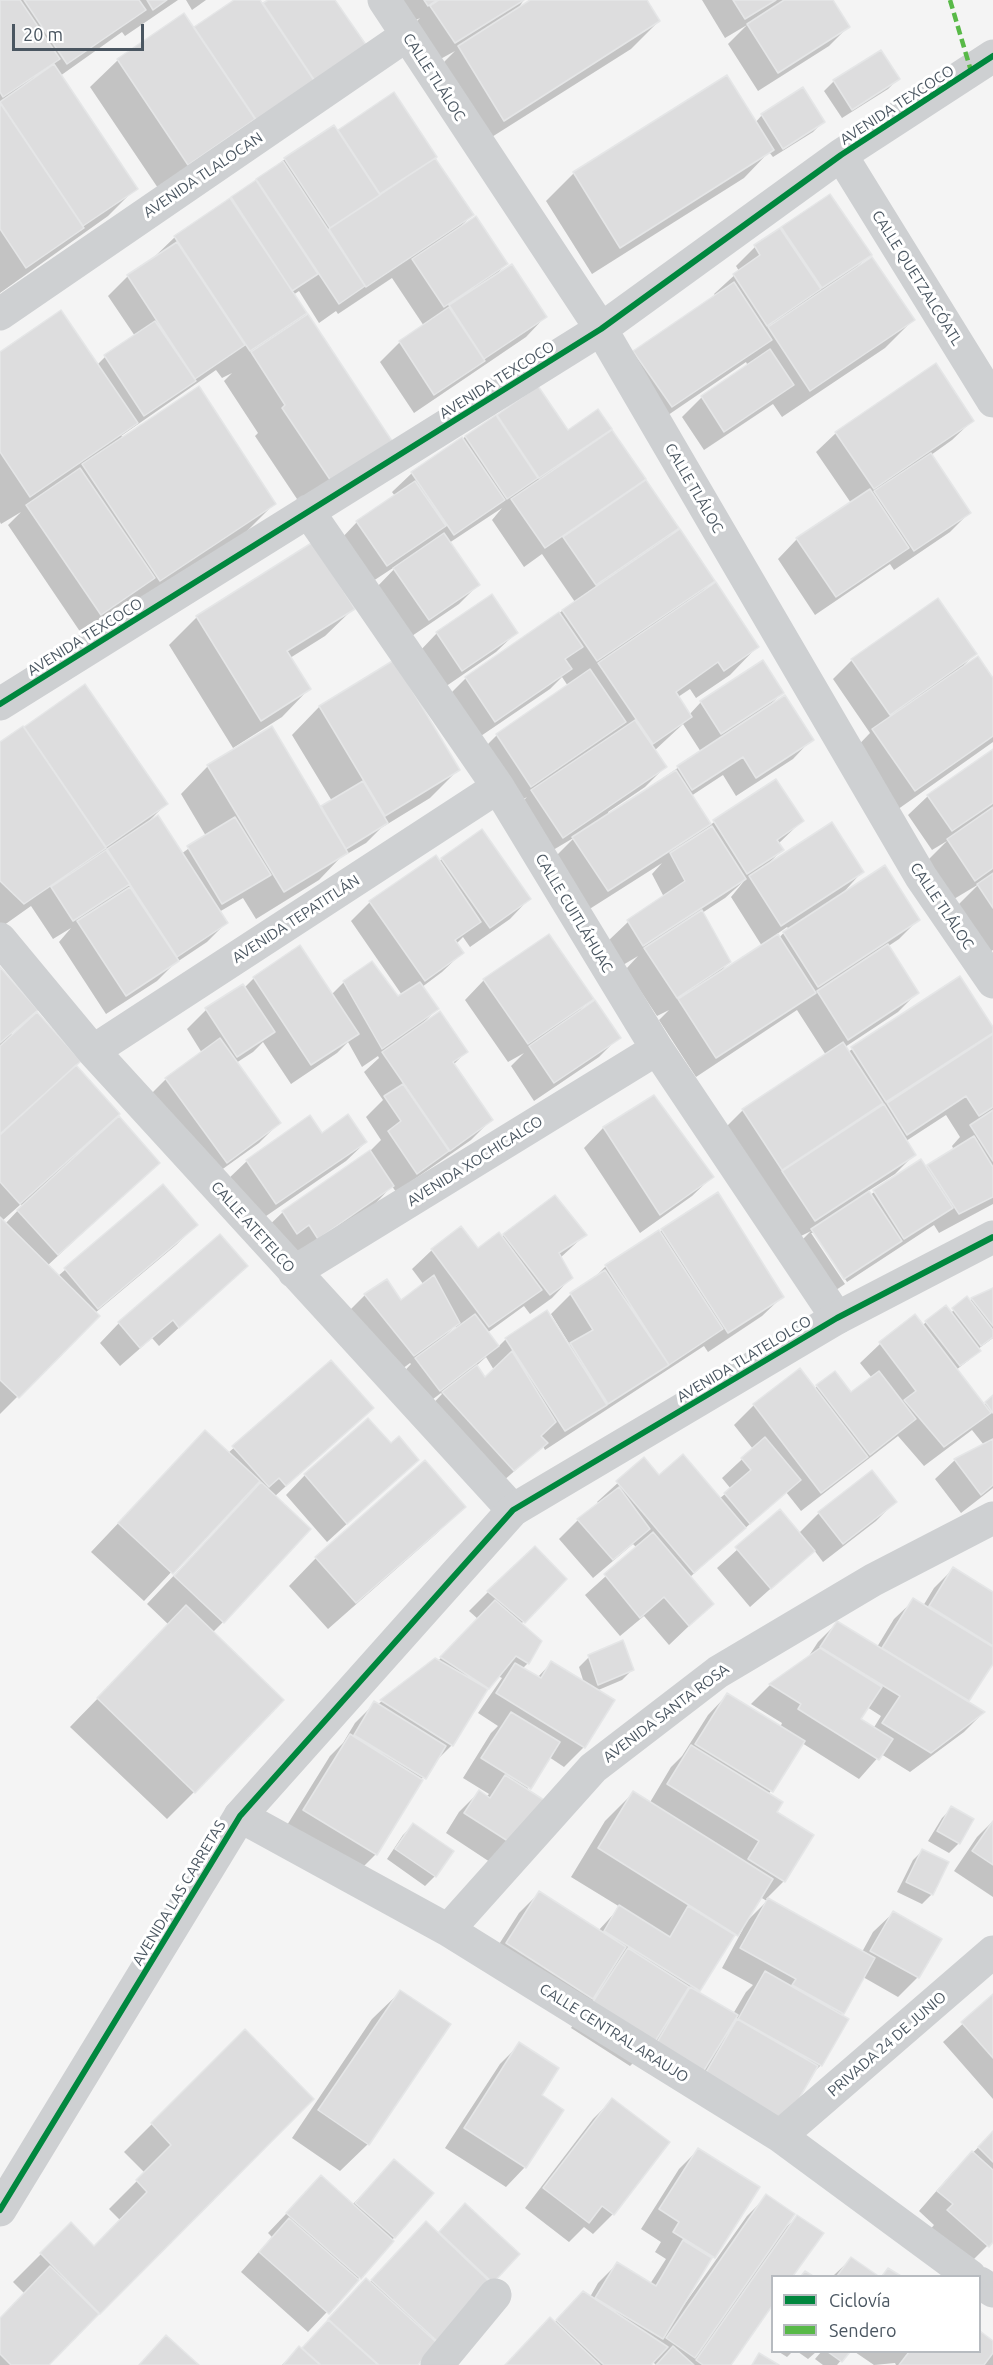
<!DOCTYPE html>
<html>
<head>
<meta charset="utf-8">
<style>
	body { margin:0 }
	#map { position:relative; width:993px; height:2365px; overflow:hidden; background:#f4f4f4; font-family:Ubuntu,sans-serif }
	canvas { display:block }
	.legend { position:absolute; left:771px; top:2275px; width:210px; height:78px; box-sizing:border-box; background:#fff; border:2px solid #b7bbc0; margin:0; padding:8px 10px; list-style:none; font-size:18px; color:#4a5661 }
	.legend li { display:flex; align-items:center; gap:12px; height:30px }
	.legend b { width:30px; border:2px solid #b7bbc0 }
	.scale { position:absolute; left:12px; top:24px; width:132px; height:27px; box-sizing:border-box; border:3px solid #4a5661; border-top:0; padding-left:8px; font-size:18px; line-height:21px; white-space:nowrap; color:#4a5661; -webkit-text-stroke:4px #fff; paint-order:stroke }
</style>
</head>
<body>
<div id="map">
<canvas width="993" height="2365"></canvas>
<ul class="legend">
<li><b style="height:8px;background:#00873e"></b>Ciclovía</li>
<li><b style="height:8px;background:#58b947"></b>Sendero</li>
</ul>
<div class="scale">20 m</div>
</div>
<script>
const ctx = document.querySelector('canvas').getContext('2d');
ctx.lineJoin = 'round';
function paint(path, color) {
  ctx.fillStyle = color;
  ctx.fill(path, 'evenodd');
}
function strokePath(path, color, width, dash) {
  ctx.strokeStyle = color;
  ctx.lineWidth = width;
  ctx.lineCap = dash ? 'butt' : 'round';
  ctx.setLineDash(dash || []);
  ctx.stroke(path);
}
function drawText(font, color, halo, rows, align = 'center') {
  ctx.font = font + ' Ubuntu,sans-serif';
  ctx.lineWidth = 6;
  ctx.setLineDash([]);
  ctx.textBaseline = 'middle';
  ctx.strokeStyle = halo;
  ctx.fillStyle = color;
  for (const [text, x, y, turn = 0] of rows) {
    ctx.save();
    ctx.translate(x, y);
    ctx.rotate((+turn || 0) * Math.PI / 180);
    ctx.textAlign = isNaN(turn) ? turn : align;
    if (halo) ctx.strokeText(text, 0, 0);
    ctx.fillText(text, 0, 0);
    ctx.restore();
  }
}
paint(new Path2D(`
	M0 0H178L125 36 122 32 60 76 136 188 108 216 0 293Z
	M186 0H206L192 10Z
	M237 0H258L262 6 271 0H334L367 49 160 191 90 87 118 60 193 30Z
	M393 0H524L516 11 532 0H645L659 21 631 49 476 147 431 75 455 51 435 62 412 26 420 18 408 24Z
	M702 0H832L848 27 829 46 758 91 728 44 747 25 725 38Z
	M726 77 755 123 762 115 823 122 813 132 773 157 769 152 744 178 592 274 546 201 574 173Z
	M898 79 888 89 842 118 824 91 834 81Z
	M394 94 472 215 461 226 506 264 496 275 545 317 526 337 414 413 380 362 400 342 424 326 392 278 338 314 336 311 319 323 299 291 293 295 390 440 303 508 255 436 258 433 224 381 232 373 222 378 216 370 121 436 274 504 246 532 132 608 127 601 81 633 8 525 21 512 1 524 0 522V354L97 365 105 357 135 336 108 296 128 276 150 261 175 237 231 200 285 159 337 133Z
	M782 228 870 255 858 266 913 320 885 348 782 417 773 404 704 450 682 417 702 397 748 366 746 362 652 426 615 371 634 352 716 297 714 294 739 271 736 266 755 247Z
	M537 388 567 432 598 411 677 528 667 538 713 581 703 591 757 647 730 675 696 698 690 689 678 697 689 715 701 702 782 693 769 706 812 739 793 759 736 796 723 775 691 796 710 825 776 781 802 821 778 844 782 850 767 865 862 872 840 896 918 920 899 939 887 947 917 993 898 1012 845 1047 848 1052 960 978 993 1029V1204L939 1233 934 1225 847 1282 815 1233H811L845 1284 824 1298 792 1250 811 1231 795 1239 715 1138 743 1110 826 1055 797 1010 696 1077 659 1020 669 1010 657 1016 626 969 638 956 623 965 608 941 628 922 664 897 652 874 662 863 588 910 554 858 575 837 543 856 513 811 527 797 511 806 477 755 497 735 568 686 562 677 550 689 475 740 446 698 466 678 575 602 542 554 524 567 492 520 502 508 449 543 478 585 459 604 409 638 375 589 399 564 367 585 338 542 357 522 395 496 392 492 412 473ZM683 724 701 752 609 815 608 812 645 787 665 767 654 751ZM745 880 731 897 762 946 718 975 729 962 702 913 725 898ZM787 927 788 928 779 938 777 934ZM946 1115 960 1137 952 1146 954 1150 925 1168 921 1161 870 1195 868 1191 895 1174 914 1155 906 1141Z
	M972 421 952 440 931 455 969 513 950 532 894 570 890 564 815 615 778 559 797 539 851 503 816 452 836 433Z
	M312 544 353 609 325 636 290 658 309 689 282 717 233 748 169 645 197 617Z
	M437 633H516L496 652 442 689 418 653Z
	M975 654 964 665 993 681V742L887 817 846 758 870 733 833 679 852 660Z
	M393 662 458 770 430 798 381 828 366 843 340 858 319 880 256 919 243 898 219 912 226 923 207 942 174 964 157 981 106 1014 59 942 71 928 53 939 31 906 0 928V744L85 686 166 804 150 820 181 854 206 836 181 794 208 766 320 809 332 801 292 735 319 707Z
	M993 751V950L990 952 958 905 979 884 954 899 928 860 947 841 932 850 908 815 928 796Z
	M442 859 529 899 510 919 470 947 463 937 456 944 462 953 442 972 422 987 437 1009 422 1024 466 1052 453 1065 491 1120 471 1140 396 1192 392 1186 373 1206 298 1258 263 1231 283 1212 369 1152 381 1140 366 1117 383 1100 364 1072 379 1058 378 1056 362 1067 348 1042 337 1053 291 1084 263 1042 253 1052 236 1063 279 1123 259 1143 206 1181 147 1098 166 1079 202 1053 187 1029 206 1010 244 988 254 978 331 995 344 982 398 998 402 995 351 921 370 902Z
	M0 969 36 1010 11 1034 74 1066 99 1132 158 1163 47 1266 58 1276 163 1186 196 1225 176 1245 95 1313 98 1316 0 1414ZM21 1204 22 1206 5 1224 2 1221Z
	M484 980 592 998 581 1009 619 1037 599 1057 534 1101 511 1066 524 1053 508 1062 465 1000Z
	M654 1097 712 1177 692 1196 640 1233 584 1148 603 1128Z
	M366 1142 346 1161 256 1223 227 1180 247 1161Z
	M662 1230 782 1297 762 1316 708 1352 704 1346 545 1450 543 1446 494 1489 424 1413 442 1394 441 1393 420 1409 397 1379 411 1364 410 1363 394 1375 345 1315 365 1295 386 1281 400 1302 424 1285 412 1269 432 1250H478L504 1235H585L560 1258 571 1278 552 1298 530 1314 524 1306 487 1333 498 1347 506 1339 568 1346 570 1345 551 1314 571 1294 590 1282 606 1266ZM455 1326 457 1329 447 1336 446 1335ZM486 1357 494 1370 485 1379 476 1366Z
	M246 1266 159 1346 152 1338 120 1366 100 1343 119 1323Z
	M993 1290V1338L978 1349 979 1351 969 1360 956 1370 983 1406 993 1397V1488L961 1513 935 1479 955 1460 984 1445 972 1430 924 1466 898 1436 801 1511 786 1492 690 1577 712 1604 669 1645 644 1616 620 1636 585 1595 637 1548 633 1544 593 1578 559 1539 578 1520 599 1504 597 1502 644 1459 659 1477 719 1499 731 1489 722 1478 753 1449 734 1425 754 1405 800 1370 814 1389 834 1373 851 1394 872 1378 860 1363 880 1344 915 1316 922 1326 926 1322 950 1313 972 1299Z
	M331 1362 372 1408 274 1497 223 1622 212 1633 194 1792 167 1819 70 1727 169 1625 147 1604 244 1501 241 1498 144 1601 91 1552 178 1460 228 1453Z
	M390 1445 417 1460 327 1542 286 1495 305 1475Z
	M895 1502 876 1521 823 1562 814 1550 750 1607 717 1568 780 1511 799 1533 819 1513Z
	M464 1507 436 1534 328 1629 289 1586 316 1558Z
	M953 1569 993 1593V1661L967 1703 983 1713 964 1732 910 1772 881 1754 859 1779 802 1743 768 1795 775 1812 784 1881 766 1899 862 1952 873 1932 893 1913 940 1939 918 1977 898 1997 863 1977 840 2016 821 2065 811 2075 785 2120 642 2054 630 2066 571 2028 582 2010 487 1963 519 1913 539 1893 598 1931 620 1907 571 1877 605 1821 633 1793 649 1804 671 1767 682 1756 708 1715 727 1695 780 1728 782 1723 751 1704 770 1685 807 1659 818 1642 837 1623 877 1647 894 1619 914 1600 923 1606 934 1588ZM867 1707 881 1716 873 1729 859 1720ZM760 1897 767 1901 745 1923ZM741 1928 743 1929 722 1968 753 1985 746 1992 733 2014 697 1992 727 1944Z
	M565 1579 521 1624 528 1663 522 1669 537 1678 551 1663 584 1683 579 1667 589 1657 622 1642 632 1670 622 1680 596 1691 584 1747 564 1767 549 1757 526 1791 541 1800 493 1864 446 1833 459 1812 479 1792 486 1797 489 1794 463 1778 491 1733 498 1726 478 1713 502 1678 498 1676 486 1690 452 1745 433 1764 418 1784 376 1854 356 1874 284 1830 330 1756 343 1743 355 1723 375 1703 377 1705 435 1659 438 1661 478 1619 469 1611 488 1592Z
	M952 1808 959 1843 949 1853 928 1841 942 1818Z
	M993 1821V1897L954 1871 977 1837Z
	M413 1825 435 1876 425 1886 387 1859 403 1835Z
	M922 1851 932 1894 922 1904 897 1892 913 1860Z
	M400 1992 368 2144 340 2171 292 2138 372 2019Z
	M993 1996V2099L943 2042Z
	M245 2031 312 2099 47 2365H0V2319L25 2294 13 2282 71 2224 94 2248 121 2221 109 2209 145 2173 124 2152Z
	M520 2044 540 2095 525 2167 506 2187 445 2148 500 2064Z
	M612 2100 668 2142 613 2214 593 2234 584 2227 569 2242 525 2208 593 2119Z
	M993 2133V2240L968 2265 929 2231 934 2225 919 2211 953 2172Z
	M698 2150 758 2188 682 2304 684 2305 747 2216 767 2196 784 2229 797 2217 822 2233 791 2276H772V2303L729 2365H656L652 2361 649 2365H506L554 2323 584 2293 590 2297 598 2283 617 2264 650 2284 666 2259 655 2252 661 2242 641 2229 679 2169Z
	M394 2161 432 2194 359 2278 308 2332 241 2272 272 2237 268 2233 321 2177 352 2205Z
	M446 2224 518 2254 416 2365H282L299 2348 301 2350 347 2300 369 2283 407 2243 437 2234Z
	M851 2259 875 2275 874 2276H833Z
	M980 2333 993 2343V2365H896L895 2363 874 2365 855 2352H980Z
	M779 2352H792L787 2357Z
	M798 2352H816L808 2359Z
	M821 2352H848L837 2365H823L815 2359Z`), '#0003');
const building = new Path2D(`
	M0 0H20L60 59 3 97 0 92Z
	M24 0H139L146 10 67 64Z
	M147 0H167L153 10Z
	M234 0H260L315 82 257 121 194 27Z
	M268 0H335L369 49 317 84 263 3Z
	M424 0H437L428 6Z
	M439 0H524L455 43 430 6Z
	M530 0H647L660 21 504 121 458 46Z
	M733 0H776L745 19Z
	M784 0H833L850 27 778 73 747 24Z
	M184 13 255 119 188 165 117 59Z
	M881 50 900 79 852 110 833 80Z
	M54 64 138 189 83 226 0 102Z
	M727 75 774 150 620 248 573 172Z
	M803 87 825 122 783 149 761 114Z
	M394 92 437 157 380 194 338 130Z
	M0 103 84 228 26 268 0 229Z
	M334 125 380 195 330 228 284 158Z
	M435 158 474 215 366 287 329 229Z
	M283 161 365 286 339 304 256 179Z
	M256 180 318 274 292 291 231 197Z
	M830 194 872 255 822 288 781 227Z
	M230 198 307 313 250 351 174 236Z
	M476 216 508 264 444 307 412 259Z
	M780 228 821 289 767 326 733 274 760 255 754 245Z
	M177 242 245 345 195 379 127 275Z
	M872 257 915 320 810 391 768 327Z
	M512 264 547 317 484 359 449 305Z
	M734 282 772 340 672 407 633 351Z
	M449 307 485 361 434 395 399 341Z
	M61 310 138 423 30 497 0 452V352Z
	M308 314 392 441 331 481 282 408 285 405 251 352Z
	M155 321 196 381 144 416 104 355Z
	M770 349 794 385 724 432 701 396Z
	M936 363 974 421 874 489 835 432Z
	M199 386 276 504 160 581 82 464Z
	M538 386 568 430 598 409 612 429 539 478 497 415Z
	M496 415 538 478 507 499 465 436Z
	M612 430 646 479 545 548 511 499Z
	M462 437 505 500 454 535 411 472Z
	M931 453 971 513 914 551 874 491Z
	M80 468 155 578 101 615 26 505Z
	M646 480 679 528 596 585 563 537Z
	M415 481 446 526 387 566 356 521Z
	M870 489 909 548 836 597 796 538Z
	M680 529 715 581 597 661 562 610Z
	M444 533 480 585 429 620 393 568Z
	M313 542 355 609 287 651 311 689 261 721 196 616Z
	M716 582 759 647 724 671 718 662 676 692 692 717 653 744 598 663Z
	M492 594 518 633 462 671 436 632Z
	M938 598 977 654 890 715 851 659Z
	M559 612 583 647 565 659 572 669 495 722 465 677Z
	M978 656 993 678V736L915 791 872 729Z
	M394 660 460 770 385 816 319 706Z
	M763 660 784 693 721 734 700 701Z
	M590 669 626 722 531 787 496 734Z
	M85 684 168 804 106 847 24 727Z
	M785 695 814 740 756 778 743 757 692 790 677 766Z
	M635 720 667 767 563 838 531 790Z
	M23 726 106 848 24 904 0 881V742Z
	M272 726 348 853 284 892 207 765Z
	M993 749V803L952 831 927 795Z
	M676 770 711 824 608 891 572 837Z
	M776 779 804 821 777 840 784 850 747 874 713 820Z
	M363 781 388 823 346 849 321 806Z
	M993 807V868L975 881 947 839Z
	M158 815 228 923 177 957 107 849Z
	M235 817 271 875 222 904 187 846Z
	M832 822 864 872 781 926 749 876Z
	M712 826 746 879 643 946 627 920 685 881 670 853Z
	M482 829 531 899 490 928 441 858Z
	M106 850 130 884 73 921 51 887Z
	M436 855 481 922 455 940 464 953 425 981 369 901Z
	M885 865 920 920 818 987 783 932Z
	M993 873V908L977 884Z
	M130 887 179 961 126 996 77 921Z
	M702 910 731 962 677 998 644 948Z
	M549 934 594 999 528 1044 483 979Z
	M778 934 816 993 716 1058 678 999Z
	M888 944 919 993 848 1040 817 991Z
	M300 945 359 1034 311 1065 253 977Z
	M372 961 398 996 420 982 439 1009 382 1049 343 981Z
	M0 967 38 1010 0 1043Z
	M960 976 993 1027V1033L886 1102 851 1047Z
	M243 984 275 1032 237 1057 205 1008Z
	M595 1000 621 1038 554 1083 529 1046Z
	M440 1011 468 1052 453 1062 493 1120 450 1151 382 1052Z
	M37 1012 81 1061 0 1134V1046Z
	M993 1034V1107L979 1116 966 1096 907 1135 887 1103Z
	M220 1038 281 1123 227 1163 165 1078Z
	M843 1042 883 1103 782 1170 742 1109Z
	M76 1065 120 1114 20 1204 0 1182V1135Z
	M403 1084 449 1151 417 1174 388 1131 401 1121 384 1096Z
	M654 1095 714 1177 660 1215 603 1127Z
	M884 1104 916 1155 815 1221 782 1171Z
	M993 1110V1161L970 1125Z
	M348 1114 367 1142 276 1204 246 1160 310 1115 322 1133Z
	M119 1116 160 1163 58 1255 17 1210Z
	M974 1136 993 1167V1197L959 1214 927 1165Z
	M370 1150 394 1186 318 1239 309 1225 297 1234 282 1211Z
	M921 1159 953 1208 904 1239 873 1190Z
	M163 1184 198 1225 98 1309 64 1268Z
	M869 1191 902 1241 844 1279 811 1229Z
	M718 1192 784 1297 728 1333 661 1229Z
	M555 1195 587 1235 559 1253 573 1278 550 1295 503 1234Z
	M0 1217 100 1316 19 1398 0 1380Z
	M461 1226 478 1248 499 1232 542 1290 489 1327 431 1249Z
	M659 1230 723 1329 669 1365 605 1265Z
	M220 1234 248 1266 179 1328 173 1320 140 1348 118 1322Z
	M605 1270 669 1365 608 1404 570 1343 593 1330 570 1293Z
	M434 1275 460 1323 414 1356 364 1294 387 1279 401 1300Z
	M993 1288V1326L971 1298Z
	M967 1296 993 1330V1337L981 1346 952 1308Z
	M946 1305 981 1351 960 1366 925 1321Z
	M547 1310 607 1405 565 1431 505 1338Z
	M475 1314 499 1346 440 1391 415 1358Z
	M915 1314 991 1413 944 1447 904 1400 916 1391 879 1342Z
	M512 1351 556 1422 541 1436 548 1443 514 1471 442 1392 477 1365 485 1377Z
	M331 1360 374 1408 286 1486 279 1478 269 1487 232 1446Z
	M800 1368 868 1457 821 1493 753 1404Z
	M835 1371 851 1392 879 1371 916 1419 870 1455 816 1385Z
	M993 1395V1413L985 1402Z
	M368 1418 391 1443 399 1436 419 1460 347 1524 304 1474Z
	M205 1430 260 1481 173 1574 118 1523Z
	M765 1437 801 1480 750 1524 724 1493 751 1470 741 1458Z
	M993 1439V1485L981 1495 954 1459Z
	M683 1454 746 1528 694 1573 616 1481 644 1457 659 1475Z
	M425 1460 466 1507 356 1603 315 1557Z
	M872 1470 897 1502 843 1544 818 1512Z
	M261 1482 311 1529 224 1623 174 1576Z
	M619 1487 650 1529 613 1560 577 1519Z
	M780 1509 815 1551 771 1589 735 1547Z
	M653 1532 714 1604 689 1626 664 1597 640 1618 604 1574Z
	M535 1546 567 1579 525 1623 487 1591Z
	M953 1567 993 1592V1646L929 1606Z
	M913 1598 993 1647V1664L969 1701 882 1648Z
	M495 1600 542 1641 529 1664 516 1656 489 1689 440 1657Z
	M186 1605 284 1700 195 1793 97 1698Z
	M837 1621 985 1712 931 1753 882 1723 900 1696 820 1647Z
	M623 1640 634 1670 598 1685 588 1655Z
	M820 1648 882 1687 861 1719 893 1739 879 1760 798 1709 801 1704 769 1684Z
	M435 1658 488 1689 453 1746 380 1700Z
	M551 1661 615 1700 585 1748 496 1693 515 1663 541 1678Z
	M727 1693 805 1741 773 1792 695 1744Z
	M374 1701 446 1746 426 1779 354 1735Z
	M511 1712 560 1742 531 1789 481 1758Z
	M350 1734 423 1780 377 1855 303 1810Z
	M691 1745 783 1802 777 1812 814 1835 785 1882 748 1859 759 1841 667 1784Z
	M505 1775 544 1800 514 1845 464 1813 479 1790 490 1798Z
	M633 1791 773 1879 738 1936 598 1848Z
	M951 1806 974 1819 960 1844 937 1831Z
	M993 1821V1865L972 1851Z
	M413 1823 454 1851 436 1877 395 1849Z
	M922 1849 949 1862 933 1895 906 1882Z
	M539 1891 626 1947 593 1999 506 1943Z
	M768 1898 875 1958 844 2014 792 1985 796 1979 740 1948Z
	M619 1905 670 1937 688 1906 735 1935 700 1991 604 1931Z
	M893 1911 942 1939 919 1978 870 1951Z
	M628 1948 689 1987 651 2048 589 2008Z
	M765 1971 849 2019 822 2066 738 2019Z
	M690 1987 738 2015 703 2072 656 2044Z
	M400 1990 451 2024 369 2145 318 2110Z
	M993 1994V2058L961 2022Z
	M737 2019 818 2066 786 2121 705 2074Z
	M245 2029 314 2099 100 2314 40 2253 71 2222 94 2246 147 2192 136 2180 171 2145 151 2123Z
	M519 2042 559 2068 542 2095 564 2110 526 2168 464 2128Z
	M612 2098 670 2142 614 2215 602 2206 589 2223 543 2188Z
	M993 2131V2162L978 2147Z
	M698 2148 760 2187 715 2258 673 2232 679 2222 659 2209Z
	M972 2151 993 2170V2242L989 2247 947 2210 953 2204 937 2191Z
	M394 2159 434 2193 395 2238 355 2203Z
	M321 2175 394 2241 361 2279 286 2213Z
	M766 2194 795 2214 695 2358 666 2338Z
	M465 2203 520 2254 493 2283 439 2232Z
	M797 2215 824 2233 793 2276H772V2306L731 2365H703L696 2360Z
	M289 2218 359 2280 329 2314 259 2252Z
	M426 2221 492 2284 438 2342 371 2280Z
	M683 2240 712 2258 663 2339 595 2298 617 2262 656 2286Z
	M851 2257 877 2275 876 2276H837Z
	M50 2266 99 2314 49 2365H11L0 2354V2318Z
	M888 2268 901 2276H882Z
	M805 2271 813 2276H801Z
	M366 2278 437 2343 418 2365H379L328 2319Z
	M583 2291 668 2347 651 2365H604L556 2320Z
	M550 2317 600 2365H505Z
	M328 2320 378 2365H321L302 2348Z
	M980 2331 993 2341V2353L984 2365H899L909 2352H980Z
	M166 2335 199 2365H139Z
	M299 2346 320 2365H283Z
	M673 2346 694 2365H656Z
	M828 2352H850L842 2362Z
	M759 2353 779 2365H752Z`);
paint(building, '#ddddde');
strokePath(building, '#e5e6e7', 1.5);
strokePath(new Path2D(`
	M384 0 601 329 921 877 993 982
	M841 155 993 401
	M0 314 407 35
	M308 511 498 787 657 1049 837 1318
	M0 704 601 329 841 155 993 56
	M0 939 93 1051 513 1510
	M93 1051 498 787
	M294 1272 657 1049
	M240 1816 448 1930 780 2136 970 2276
	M448 1930 593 1768 718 1672 873 1580 993 1518
	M780 2136 993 1952
	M980 2283 993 2291
	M437 2365 495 2295`), '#ced0d2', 33);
strokePath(new Path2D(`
	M0 2210 240 1816 513 1510 837 1318 993 1237`), '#ced0d2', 33);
strokePath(new Path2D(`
	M950 0 971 71`), '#58b947', 4.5, [9, 4.5]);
strokePath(new Path2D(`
	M0 704 601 329 841 155 993 56
	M0 2210 240 1816 513 1510 837 1318 993 1237`), '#00873e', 6);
drawText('15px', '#4a5661', '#fff', [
	["CALLE TLÁLOC",434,77,57],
	["AVENIDA TEXCOCO",897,105,-33],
	["AVENIDA TLALOCAN",203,175,-34],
	["CALLE QUETZALCÓATL",917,278,58],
	["AVENIDA TEXCOCO",497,380,-32],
	["CALLE TLÁLOC",694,488,60],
	["AVENIDA TEXCOCO",85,637,-32],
	["CALLE TLÁLOC",942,906,56],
	["CALLE CUITLÁHUAC",574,913,59],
	["AVENIDA TEPATITLÁN",296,919,-33],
	["AVENIDA XOCHICALCO",475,1161,-32],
	["CALLE ATETELCO",253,1227,48],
	["AVENIDA TLATELOLCO",744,1359,-31],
	["AVENIDA SANTA ROSA",666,1713,-37],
	["AVENIDA LAS CARRETAS",179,1893,-59],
	["CALLE CENTRAL ARAUJO",614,2033,32],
	["PRIVADA 24 DE JUNIO",887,2044,-41]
]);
</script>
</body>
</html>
